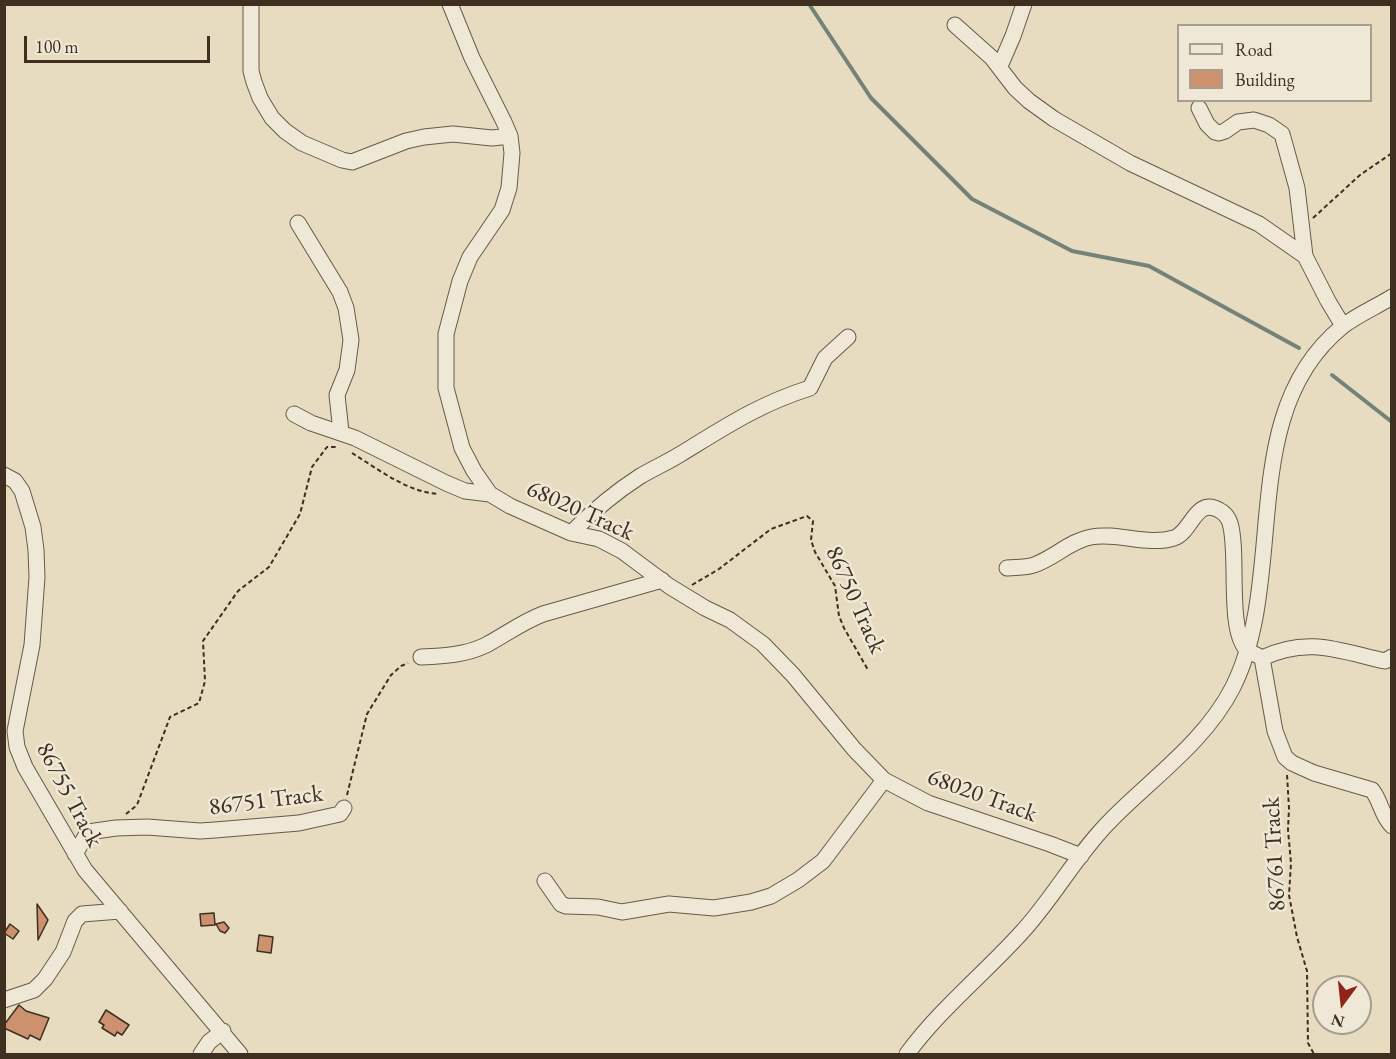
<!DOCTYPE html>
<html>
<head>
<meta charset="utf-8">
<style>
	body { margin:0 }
	#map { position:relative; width:1396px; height:1059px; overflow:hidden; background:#e7dbc0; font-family:"EB Garamond",serif }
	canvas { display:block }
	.frame { position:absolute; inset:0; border:6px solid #3e2f21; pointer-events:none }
	.legend { position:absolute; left:1177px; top:24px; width:195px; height:78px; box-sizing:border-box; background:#efe8d6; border:2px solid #a89e8e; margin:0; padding:8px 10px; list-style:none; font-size:18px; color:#3e2f21 }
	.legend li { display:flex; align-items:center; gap:12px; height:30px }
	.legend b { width:30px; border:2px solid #a89e8e }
	.north { position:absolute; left:1312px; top:975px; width:60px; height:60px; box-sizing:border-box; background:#efe8d6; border:2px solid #a89e8e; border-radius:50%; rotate:195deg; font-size:16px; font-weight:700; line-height:24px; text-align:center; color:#3e2f21 }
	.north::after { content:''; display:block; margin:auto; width:21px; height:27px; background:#8f2418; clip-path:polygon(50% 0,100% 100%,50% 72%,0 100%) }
	.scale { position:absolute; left:24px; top:36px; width:186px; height:27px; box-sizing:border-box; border:3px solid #3e2f21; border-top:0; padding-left:8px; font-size:18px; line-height:21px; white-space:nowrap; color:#3e2f21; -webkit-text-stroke:4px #efe8d6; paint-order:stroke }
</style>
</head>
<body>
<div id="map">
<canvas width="1396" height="1059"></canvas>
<div class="frame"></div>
<ul class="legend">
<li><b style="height:8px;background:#efe8d6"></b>Road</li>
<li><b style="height:16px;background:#cd9170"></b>Building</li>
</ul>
<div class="north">N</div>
<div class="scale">100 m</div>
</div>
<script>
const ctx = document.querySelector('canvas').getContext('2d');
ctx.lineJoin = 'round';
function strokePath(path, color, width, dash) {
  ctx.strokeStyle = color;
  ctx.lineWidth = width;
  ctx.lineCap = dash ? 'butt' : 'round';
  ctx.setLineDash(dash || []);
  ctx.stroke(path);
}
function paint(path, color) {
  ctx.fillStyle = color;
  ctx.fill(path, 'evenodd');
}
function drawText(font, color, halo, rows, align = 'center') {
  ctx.font = font + ' "EB Garamond",serif';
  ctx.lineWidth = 5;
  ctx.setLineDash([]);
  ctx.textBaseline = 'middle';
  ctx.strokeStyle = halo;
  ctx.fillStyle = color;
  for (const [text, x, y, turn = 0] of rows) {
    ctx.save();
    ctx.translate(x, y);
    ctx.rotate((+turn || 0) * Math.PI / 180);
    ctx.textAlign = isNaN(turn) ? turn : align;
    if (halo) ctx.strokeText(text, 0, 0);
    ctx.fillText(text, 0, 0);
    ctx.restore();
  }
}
strokePath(new Path2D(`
	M809 4 871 98 972 199 1072 251 1149 266 1299 348
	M1332 375 1392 422`), '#738379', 4);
const building = new Path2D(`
	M37 904 48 920 38 940Z
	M214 913 215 925 201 926 200 914Z
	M224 922 229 928 225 933 220 931 216 924Z
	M10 924 19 931 13 939 4 933Z
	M259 935 273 937 271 953 257 951Z
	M19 1005 26 1011 49 1018 40 1040 30 1035 28 1039 4 1028V1025Z
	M106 1010 129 1025 122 1035 117 1032 115 1036 102 1028 104 1025 99 1022Z`);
paint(building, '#cd9170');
strokePath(building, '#3e2f21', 1.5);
const minor = new Path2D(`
	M251 4V71L254 82 260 98 272 118 285 131 302 143 342 160 352 162 406 141 424 137 453 134 492 138 510 136
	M450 4 472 58 504 122 510 136 512 153 509 188 502 210 470 257 460 281 446 334V388L462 448 474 471 490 494 510 506 571 533 599 539 622 551 669 586 705 608 730 620 763 644 793 675 854 749 884 780 928 803 1050 844 1081 856
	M955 25 992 58 1015 88 1029 101 1054 119 1130 163 1259 224 1305 256
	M1000 66 1013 36 1024 4
	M1199 108 1207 124 1215 132 1219 133 1225 131 1238 122 1254 120 1269 125 1282 134 1297 188 1305 256 1328 301 1343 326
	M298 223 340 292 346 308 351 340 347 370 337 395 341 432
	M294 414 311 423 355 438 446 483 465 491 490 494
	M4 475 15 481 22 491 33 527 36 550 37 577 32 645 15 731 17 747 25 767 85 870 240 1054
	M571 533C592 512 614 493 639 477 652 469 666 463 679 455 725 427 759 404 810 388L825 358 848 337
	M1007 568C1016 567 1025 568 1034 565 1054 558 1070 541 1091 537 1118 532 1147 546 1174 538 1192 532 1195 497 1219 510 1225 513 1228 517 1230 523 1239 553 1227 627 1246 649 1250 653 1258 655 1262 658L1275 731 1285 757 1292 763 1314 773 1372 790C1381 801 1381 815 1392 826
	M421 657C443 656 466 655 486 645 505 635 522 622 543 614L662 580
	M1262 658C1308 636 1340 651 1385 661L1392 657
	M75 854 88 832 116 828 147 827 200 831 215 830 299 823 340 814 344 808
	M545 881 561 904 566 906 598 907 622 912 669 904 714 908 751 902 771 896 798 880 823 861 884 780
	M4 1000 34 990 45 979 63 952 75 921 82 914 120 911
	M201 1054 209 1042 223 1031
	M907 1054C940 1009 985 973 1022 932 1054 897 1077 854 1110 821 1152 778 1205 742 1233 687 1289 574 1235 413 1343 326 1357 315 1376 307 1392 297`);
strokePath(minor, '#685a49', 17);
strokePath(new Path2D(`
	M1313 218 1360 175 1392 153
	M352 453C378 469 407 492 438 494
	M692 585 719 569 771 529 807 516 813 521 811 540 815 552 835 586 839 616 844 628 868 670
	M1287 775 1289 808 1288 830 1291 863 1289 895 1297 937 1307 971 1308 1043 1314 1054
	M347 795 367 714 391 675 401 666 408 663
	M126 814 137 805 170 717 199 703 205 681 203 641 238 591 269 567 300 514 312 467 327 447H336`), '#3e2f21', 2, [4.5, 3]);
strokePath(minor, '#efe8d6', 15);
drawText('24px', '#3e2f21', '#efe8d6', [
	["68020 Track",580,511,24],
	["86750 Track",855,600,66],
	["86755 Track",69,795,62],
	["68020 Track",982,796,20],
	["86751 Track",266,801,-7],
	["86761 Track",1275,854,-93]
]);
</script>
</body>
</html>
